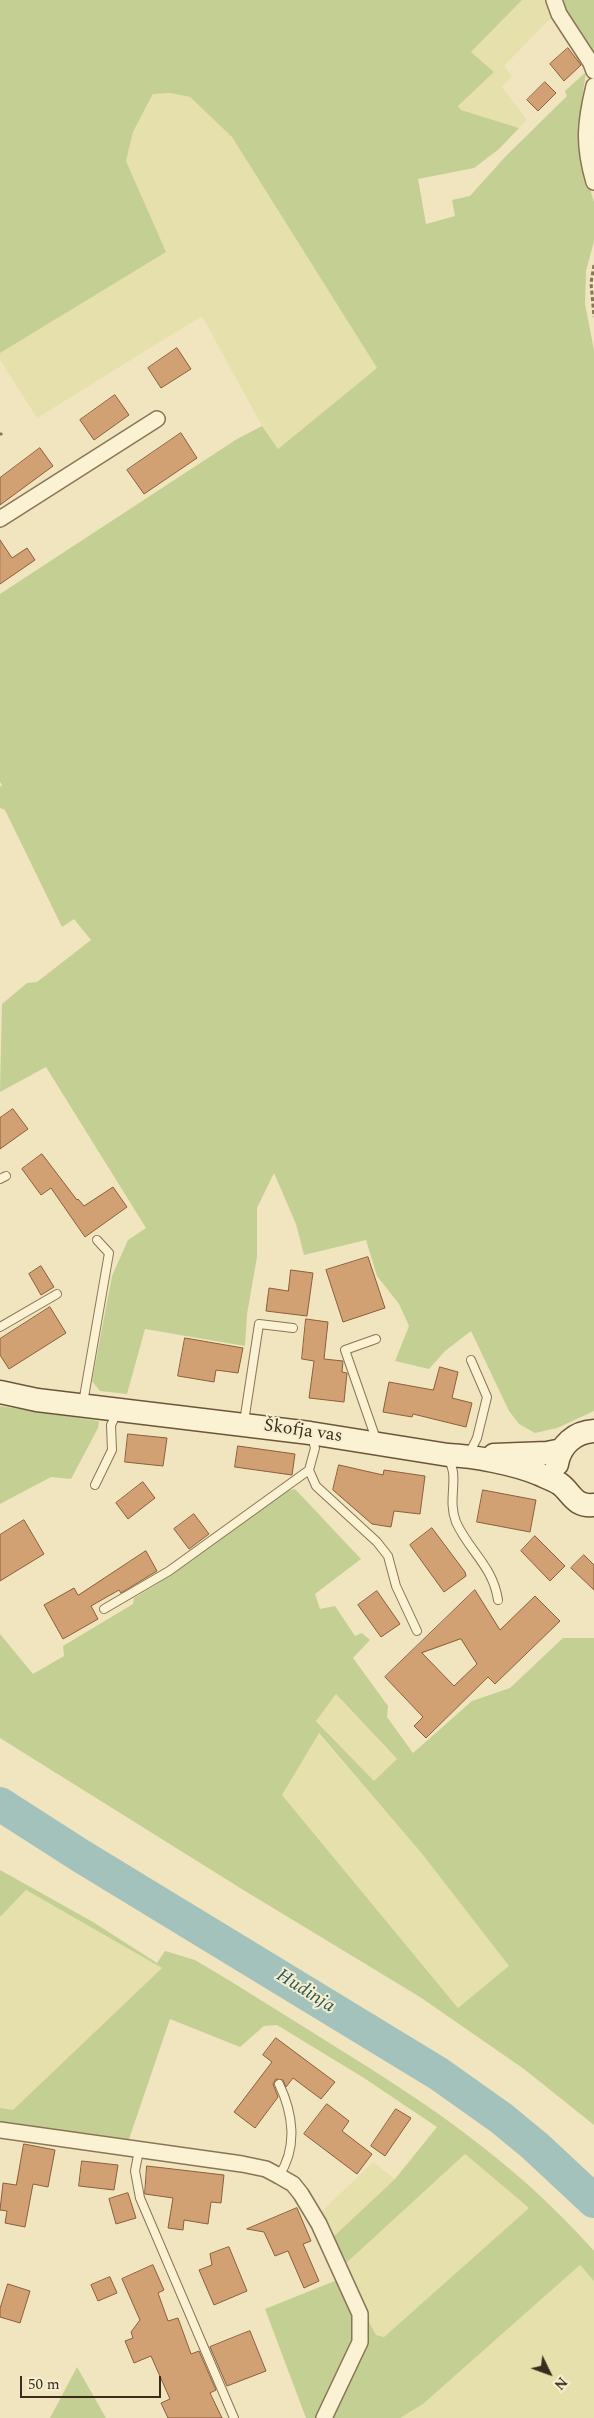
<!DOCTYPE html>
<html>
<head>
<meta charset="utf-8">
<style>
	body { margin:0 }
	#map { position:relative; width:594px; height:2418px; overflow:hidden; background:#f0e5bf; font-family:Spectral,serif }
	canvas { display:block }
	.north { position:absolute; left:524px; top:2348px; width:50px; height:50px; -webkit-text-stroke:4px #f7eecf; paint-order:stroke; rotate:132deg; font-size:14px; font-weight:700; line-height:20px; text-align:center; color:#392c1c }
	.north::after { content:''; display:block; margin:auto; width:18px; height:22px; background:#392c1c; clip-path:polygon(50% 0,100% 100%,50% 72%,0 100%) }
	.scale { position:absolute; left:20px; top:2376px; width:141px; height:22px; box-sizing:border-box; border:2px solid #392c1c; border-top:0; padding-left:6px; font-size:15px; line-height:18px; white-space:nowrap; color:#392c1c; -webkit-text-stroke:4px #f7eecf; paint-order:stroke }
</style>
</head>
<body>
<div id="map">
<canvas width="594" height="2418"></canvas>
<div class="north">N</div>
<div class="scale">50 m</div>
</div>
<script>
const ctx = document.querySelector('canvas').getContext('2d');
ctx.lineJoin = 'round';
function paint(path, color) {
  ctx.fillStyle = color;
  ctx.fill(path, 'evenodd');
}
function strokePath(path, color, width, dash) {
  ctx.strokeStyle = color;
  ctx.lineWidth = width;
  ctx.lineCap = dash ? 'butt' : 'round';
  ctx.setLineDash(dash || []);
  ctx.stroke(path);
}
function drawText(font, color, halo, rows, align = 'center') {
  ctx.font = font + ' Spectral,serif';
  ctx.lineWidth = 4;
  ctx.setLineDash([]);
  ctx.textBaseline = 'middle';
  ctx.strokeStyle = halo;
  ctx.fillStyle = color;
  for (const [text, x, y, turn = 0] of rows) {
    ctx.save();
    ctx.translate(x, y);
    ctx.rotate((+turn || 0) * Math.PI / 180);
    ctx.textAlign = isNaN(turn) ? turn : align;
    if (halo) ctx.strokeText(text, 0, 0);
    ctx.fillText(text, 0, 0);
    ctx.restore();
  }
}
paint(new Path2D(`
	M522 0H545L553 16 504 66 512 76 502 87 527 120 519 128 461 110 458 106 494 72 471 52Z
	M170 93 190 97 232 137 377 368 278 449 262 426 202 316 37 418 0 360V353L165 252 126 161 133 132 154 94Z
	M336 1694 397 1760 374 1781 316 1720Z
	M318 1733 423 1855 510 1967 458 2008 282 1795Z
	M26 1890 162 1968 13 2111 0 2108V1917Z
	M465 2154 529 2208 384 2337 376 2335 343 2266Z
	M373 2162 395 2179 330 2240 318 2215Z
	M580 2265 594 2281V2418H400L423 2404Z`), '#e6e1ac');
paint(new Path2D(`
	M0 0H522L471 52 494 72 458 106 461 110 519 128 499 149 474 168 418 179 426 224 455 216 452 200 470 196 505 157 567 96 565 91 586 72 578 126 582 162 594 202V241L586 271 585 304 594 350V1411L557 1428 535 1433 519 1424 509 1411 471 1331 445 1351 429 1369 395 1361 409 1326 399 1304 377 1276 366 1240 304 1255 296 1224 274 1173 257 1208V1257L247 1314 245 1346 145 1329 127 1394 100 1391 92 1381 112 1276 128 1240 146 1228 46 1067 0 1092 2 1004 27 983 37 982 91 940 74 919 62 927 5 810 0 808V787L2 785 0 782V594L237 439 262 426 278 449 377 368 232 137 190 97 170 93 153 94 133 132 126 161 166 252 0 353Z
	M561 0H594V53L564 8Z
	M0 1406 99 1421 98 1428 71 1479 51 1477 0 1504Z
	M295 1489 361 1559 315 1594 320 1609 335 1606 355 1636 362 1633 370 1640 353 1658 388 1706 387 1717 413 1753 472 1701 510 1688 563 1638H594V2125L524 2069 420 1997 245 1891 0 1738V1634L33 1674 64 1656 63 1646 133 1604 134 1598 172 1575 287 1491ZM336 1694 397 1759 374 1781 316 1721ZM319 1733 423 1855 509 1966 458 2008 282 1795Z
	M0 1870 93 1922 157 1963 165 1951 195 1960C241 1987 286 2016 331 2044 430 2105 516 2163 594 2251V2281L580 2265 423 2404 400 2418H329L365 2314 376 2335 384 2337 529 2208 465 2154 343 2266 330 2240 395 2179 437 2127 364 2078 277 2025 264 2026 240 2047 170 2019 128 2142 0 2125V2108L13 2110 162 1968 26 1890 0 1917Z
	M337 2280 357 2322 355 2340 319 2418H306L265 2309Z
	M77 2367 106 2418H50Z`), '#c4cf93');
strokePath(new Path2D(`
	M0 1804 81 1856 439 2074 501 2118 535 2146 594 2201`), '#a3c2bb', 34);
const building = new Path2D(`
	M568 48 581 65 564 81 550 64Z
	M545 82 556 93 538 111 527 100Z
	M177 348 191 369 161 388 148 368Z
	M115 395 129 415 94 440 80 420Z
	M181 433 197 458 144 494 127 470Z
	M40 448 53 466 0 505V478Z
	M0 540 12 558 27 548 35 560 0 584Z
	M13 1109 28 1129 0 1149V1118Z
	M42 1154 77 1200 78 1199 84 1206 113 1187 127 1207 85 1237 51 1188 41 1195 22 1169Z
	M368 1257 385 1308 343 1322 326 1270Z
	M41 1266 54 1287 41 1295 29 1274Z
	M291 1270 313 1273 307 1316 266 1311 269 1288 288 1291Z
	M50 1307 66 1333 9 1369 0 1355V1339Z
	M306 1319 328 1322 324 1359 343 1361 342 1372 347 1373 344 1402 309 1398 314 1361 302 1359Z
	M185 1338 243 1348 238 1373 216 1370 214 1382 178 1376Z
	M440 1367 458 1372 452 1398 472 1403 466 1427 413 1414 412 1417 383 1412 389 1382 433 1390Z
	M128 1434 167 1438 163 1466 125 1462Z
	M238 1446 295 1454 292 1475 235 1467Z
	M339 1465 383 1475 384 1470 425 1476 420 1514 394 1511 391 1527 372 1524 333 1490Z
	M143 1482 155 1498 128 1519 116 1503Z
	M483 1490 536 1500 530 1532 477 1522Z
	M194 1514 209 1534 189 1549 174 1529Z
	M24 1520 44 1554 0 1581V1535Z
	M432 1528 465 1572 466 1576 444 1592 410 1545Z
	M535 1536 565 1566 550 1581 521 1551Z
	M146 1551 157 1571 121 1593 119 1590 91 1606 98 1619 63 1639 44 1605 74 1588 78 1595Z
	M584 1555 594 1565V1590L571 1568Z
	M475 1590 500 1630 535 1596 560 1621 495 1684 488 1677 426 1738 414 1726 423 1717 385 1677ZM461 1639 477 1664 454 1686 422 1653Z
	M377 1591 400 1624 381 1637 358 1605Z
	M276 2038 335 2082 321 2099 293 2078 286 2087 283 2080 276 2079 273 2084 278 2097 255 2128 234 2112 272 2062 263 2055Z
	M327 2104 349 2121 342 2131 372 2154 357 2174 304 2134Z
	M396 2109 411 2118 385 2156 371 2146Z
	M24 2144 55 2150 48 2187 33 2184 25 2227 5 2223 7 2211 0 2210 3 2183 16 2185Z
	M82 2161 118 2165 114 2190 79 2186Z
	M147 2166 224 2175 221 2203 211 2202 208 2224 184 2220 183 2230 168 2228 173 2198 145 2194Z
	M128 2193 136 2218 116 2224 109 2199Z
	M297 2208 311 2241 303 2244 319 2281 304 2288 288 2251 275 2256 264 2232 247 2229Z
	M229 2247 247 2291 214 2305 199 2270 212 2265 210 2254Z
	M153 2265 164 2290 158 2293 168 2321 178 2318 191 2354 199 2351 216 2390 210 2393 222 2418H168L161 2403 170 2399 151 2356 134 2363 125 2341 133 2338 131 2332 140 2320 122 2279Z
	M110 2277 117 2293 98 2301 91 2285Z
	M8 2284 30 2291 20 2323 0 2317V2309Z
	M250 2331 266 2371 227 2386 210 2347Z`);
paint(building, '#d1a073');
strokePath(building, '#8b5f3b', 1);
const service = new Path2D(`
	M0 1179 6 1176
	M0 1327 57 1294
	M376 1339 345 1350 376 1439
	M83 1403 109 1253 97 1240
	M244 1422 259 1324 293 1328
	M312 1437 315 1448 309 1470 316 1486 377 1542 388 1556 396 1586 417 1631
	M469 1454 477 1438 487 1397 471 1360
	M449 1457C450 1462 452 1467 453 1472 455 1488 449 1504 456 1522 469 1551 493 1566 498 1600
	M95 1485 112 1450 111 1425 118 1411
	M104 1609 169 1571 309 1470
	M139 2150 135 2171 140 2198 234 2418
	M279 2176C298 2147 293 2113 279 2084`);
const minor = new Path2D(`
	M554 0 559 14 591 63 594 71
	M594 86C585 123 583 145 594 182
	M0 519 157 419
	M0 2130 242 2164 266 2169 279 2176 293 2184 301 2194 319 2224 360 2314V2342L324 2418`);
const secondary = new Path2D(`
	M0 1392 37 1400 310 1433 448 1455C474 1456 515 1464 539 1474 545 1477 554 1480 560 1484 572 1493 574 1507 594 1505
	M494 1455 547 1453 562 1450
	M557 1464C560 1445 575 1432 594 1431`);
strokePath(service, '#8a7556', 10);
strokePath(minor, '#8a7556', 18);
strokePath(secondary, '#6c563a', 25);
strokePath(new Path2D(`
	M594 265 591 283 594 317
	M0 435 2 433`), '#8a7556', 3, [4, 2.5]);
strokePath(service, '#fbf1d3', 8);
strokePath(minor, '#fbf1d3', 15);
strokePath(secondary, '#fbf1d3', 22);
drawText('18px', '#392c1c', '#f7eecf', [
	["Škofja vas",303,1432,8]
]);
drawText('italic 19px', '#2a5a59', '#f7eecf', [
	["Hudinja",305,1992,32]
]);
</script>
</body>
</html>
